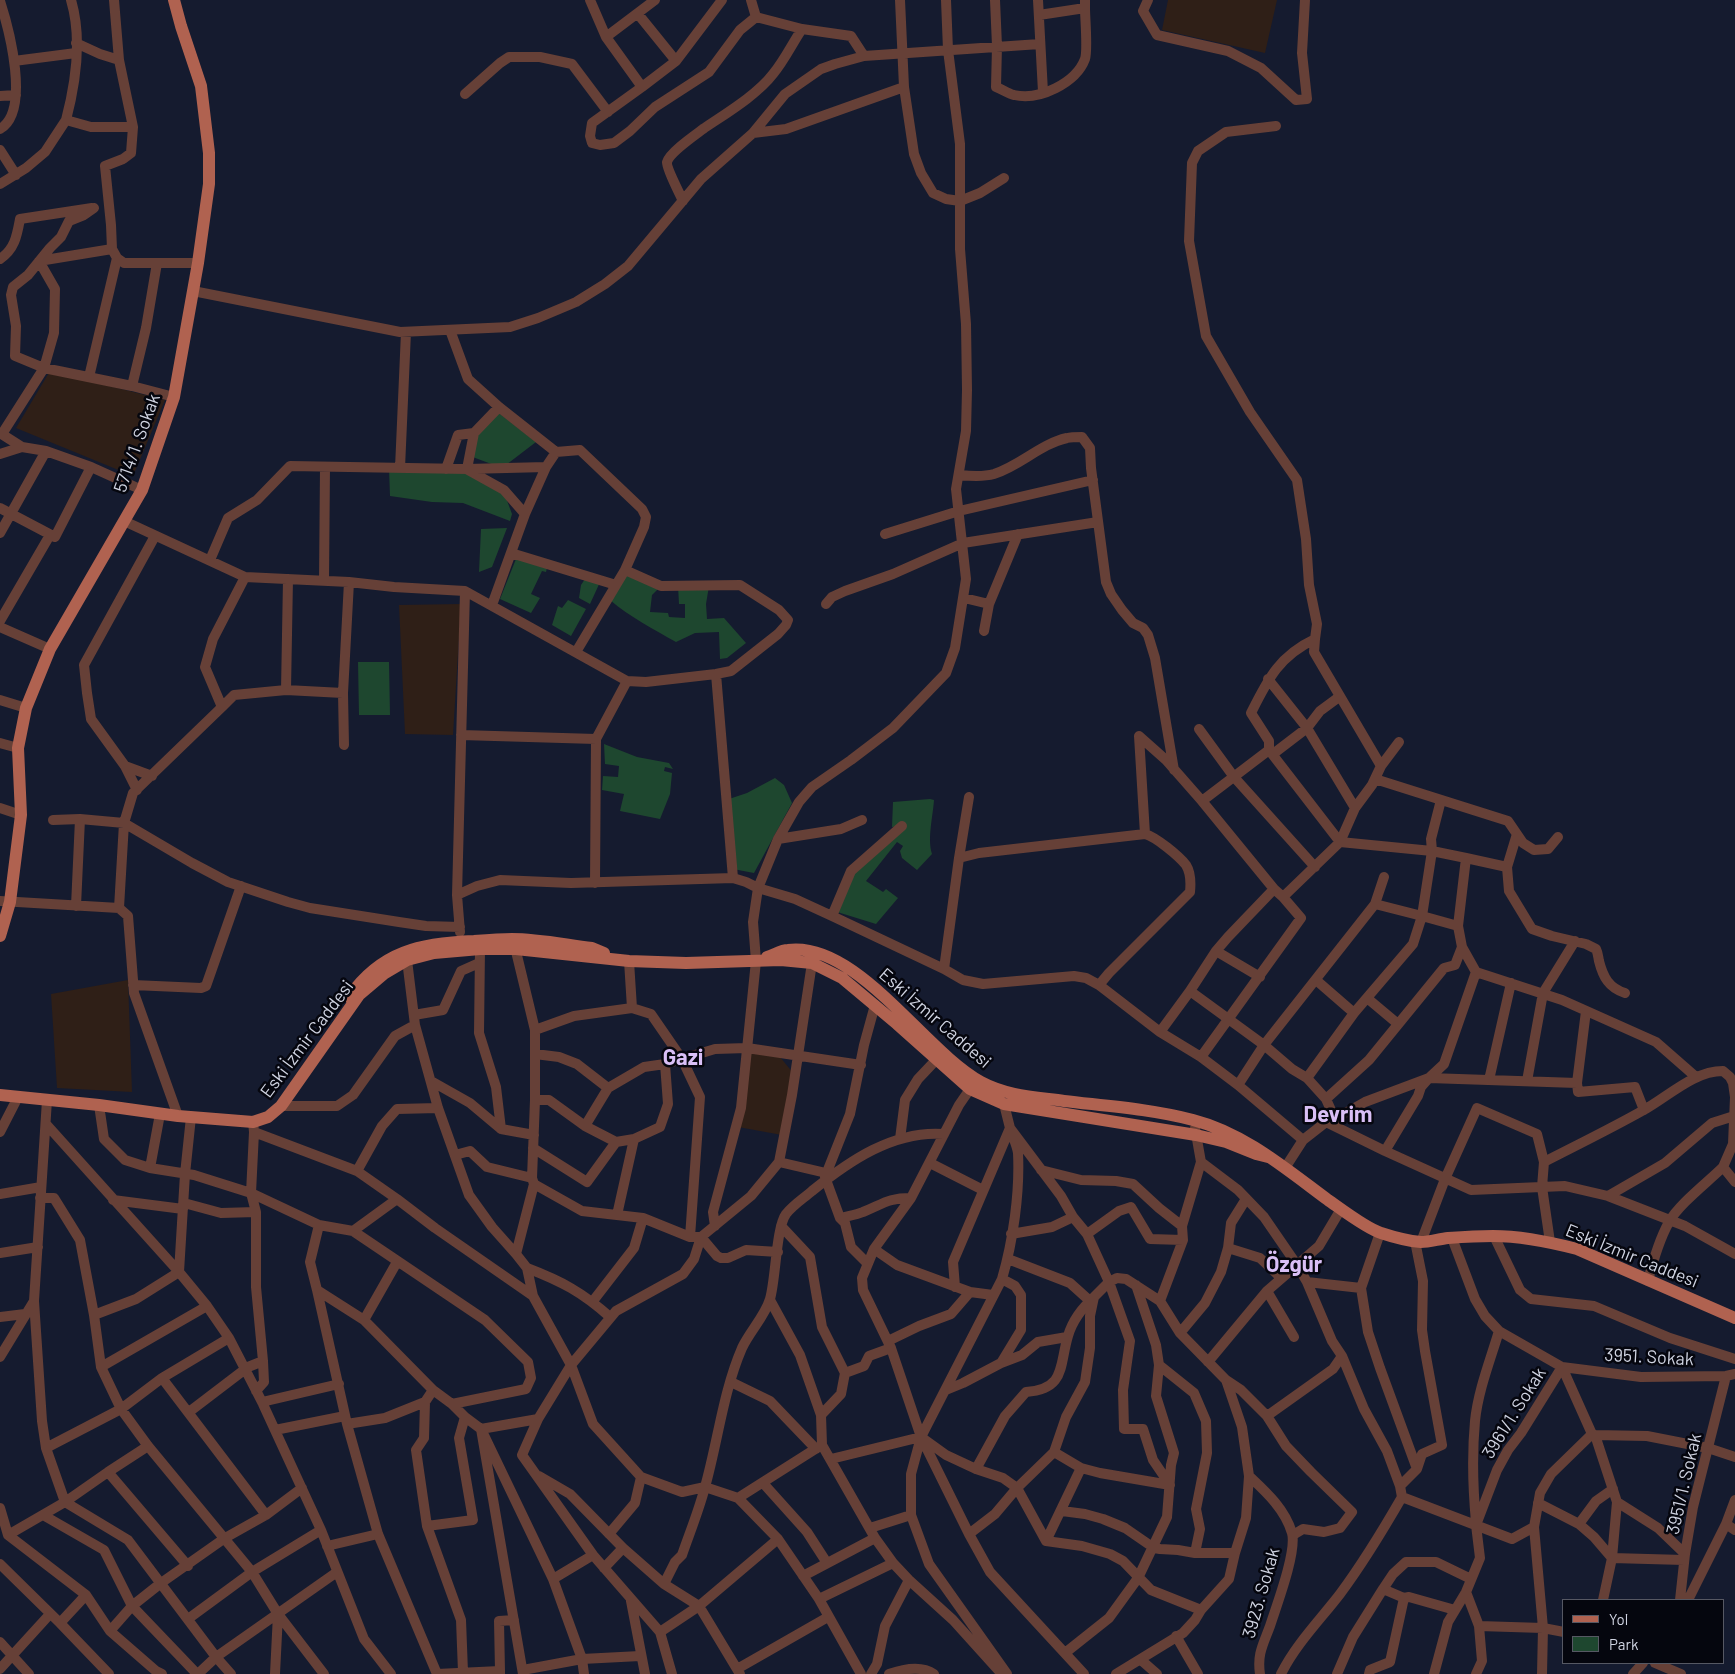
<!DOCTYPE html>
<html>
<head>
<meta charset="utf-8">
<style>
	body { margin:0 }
	#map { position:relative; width:1735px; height:1674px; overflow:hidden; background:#151b2f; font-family:Barlow,sans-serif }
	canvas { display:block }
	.legend { position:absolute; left:1562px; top:1599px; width:162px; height:65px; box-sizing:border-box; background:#05060e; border:1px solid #565863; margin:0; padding:6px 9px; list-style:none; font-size:15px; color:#d0d4e2 }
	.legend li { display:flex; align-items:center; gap:10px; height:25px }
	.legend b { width:25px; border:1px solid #565863 }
</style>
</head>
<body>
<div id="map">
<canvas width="1735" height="1674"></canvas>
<ul class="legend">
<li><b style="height:6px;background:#b06250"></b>Yol</li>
<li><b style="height:14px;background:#1e472f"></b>Park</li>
</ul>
</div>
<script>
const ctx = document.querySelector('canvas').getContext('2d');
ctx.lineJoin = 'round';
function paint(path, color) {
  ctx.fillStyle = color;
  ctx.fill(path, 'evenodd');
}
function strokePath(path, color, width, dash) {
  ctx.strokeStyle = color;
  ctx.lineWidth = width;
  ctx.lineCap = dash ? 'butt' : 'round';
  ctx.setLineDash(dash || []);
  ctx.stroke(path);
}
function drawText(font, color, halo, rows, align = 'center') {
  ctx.font = font + ' Barlow,sans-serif';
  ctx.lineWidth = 5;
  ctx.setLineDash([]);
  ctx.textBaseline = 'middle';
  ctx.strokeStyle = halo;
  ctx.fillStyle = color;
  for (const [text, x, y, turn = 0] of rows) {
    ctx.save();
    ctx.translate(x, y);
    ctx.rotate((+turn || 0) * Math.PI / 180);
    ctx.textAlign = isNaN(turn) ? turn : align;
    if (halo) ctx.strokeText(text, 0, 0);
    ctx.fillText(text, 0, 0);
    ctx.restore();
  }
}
paint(new Path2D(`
	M1168 0H1277L1265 53 1162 30Z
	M50 371 165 400 133 476 16 428Z
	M461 604 453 735 405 734 399 605Z
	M128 980 132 1092 57 1088 51 994Z
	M749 1050 775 1051 794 1074 782 1135 738 1127Z`), '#2f1f17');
paint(new Path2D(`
	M495 410 536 442 502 468 470 456 474 433Z
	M389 468 467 469 505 495 512 514 510 521 463 503 432 502 390 496Z
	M507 528 492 567 479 572 481 529Z
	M516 559 548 564 546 572 542 571 531 594 540 598 531 613 500 599Z
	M625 570 661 586 652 595 650 612 668 613 669 617 685 618V604H679L678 586H709L706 604 707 619 724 618 746 643 727 658 720 659 719 632 695 633 676 642C653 629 630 617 610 600Z
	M587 576 601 580 590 604 579 598 581 585Z
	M568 600 586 609 571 636 552 625 558 606 562 608Z
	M358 662H389L390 715H359Z
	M604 744 637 757 669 763 673 769 665 767 664 771 672 773 670 794 660 819 620 811 624 794 602 790 603 776 618 777 619 766 605 764Z
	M775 778 784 785 792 803 754 873 733 869 726 800 747 793Z
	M930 799 934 800C933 816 927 839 932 854L917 870 902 858 900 851 903 846 897 842 866 881 883 892 886 889 898 898 876 924 834 911 851 871 901 826 892 827 893 802Z`), '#1e472f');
strokePath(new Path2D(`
	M71 0C82 37 76 82 66 120L91 127H133
	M590 0 606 37 642 87 676 61 722 0
	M751 0 756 17 802 29 851 36 864 56
	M900 0 904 87 914 154 921 173 933 193 946 199 960 201 980 193 1004 178
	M995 0 997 46 996 87C1002 89 1008 94 1014 95 1039 101 1076 83 1085 59 1088 50 1085 19 1085 8
	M1038 0 1043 92
	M1148 0 1143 11 1157 35 1228 51 1261 68 1296 100 1307 99 1302 53 1305 0
	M0 1C9 29 31 111 0 129
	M638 14 676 61
	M1039 15 1085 8V0
	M606 37 655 0
	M76 43 100 54 119 60
	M14 61 76 53
	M642 87 592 123 590 136 592 143 600 145 614 143 630 131 655 107 709 72 740 30 756 17
	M465 94 500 63 509 57H540L572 64 608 112
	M0 96 16 95
	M1276 126 1226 132 1198 151 1192 163 1189 241 1206 336 1250 412 1297 480 1306 539 1309 585 1317 624 1315 639C1279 656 1268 679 1251 713L1269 741V750L1340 842 1432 851 1466 858 1458 926 1462 947 1476 972 1444 1064 1429 1078 1421 1087 1418 1096 1385 1151
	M753 133 785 94 821 69 835 64 864 56 1040 44
	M0 150 16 175
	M0 184 26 168 45 152 66 120
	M683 201C680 194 666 168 667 162 669 153 695 135 703 129 725 114 757 95 773 74 784 61 792 44 802 29
	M94 208 84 215 69 221 61 237 50 248 28 275 13 287 11 295 16 326 15 356 44 368 132 386 174 397
	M112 249 111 225 105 166 123 159 131 153 133 127 119 60 114 0
	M0 259C15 249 17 235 20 219L92 208
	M193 291 400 332 510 327 538 318 576 302 605 284 628 266 701 179 753 133 786 129 904 87
	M450 330 468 379 499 407 556 452 580 450 642 509 646 517 644 527 625 570 576 652
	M89 377 117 258
	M132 386 146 328 157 263
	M0 433 22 447
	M2 434 44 368 54 333 55 289 39 261 112 249 117 258 124 263H198
	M0 454 22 447 46 451 91 467 142 490
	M400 468 406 332
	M446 469 458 435 474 433
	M467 469 474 433 499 407
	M468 470 504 490 525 514 546 467 556 452
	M960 475C970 476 983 477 994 474 1020 466 1040 444 1067 438 1071 437 1077 437 1082 437L1090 448 1091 468 1106 582 1111 594 1122 610 1133 623 1143 628 1148 635 1155 658 1174 770
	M0 508 55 537 91 467
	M124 521 245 577 349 582 394 587 465 591 627 681
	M0 533 46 451
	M885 534 959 511 1093 480
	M511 553 616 585
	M210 560 228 518 257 500 290 466 467 469 546 467
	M245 577 213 639 205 667 222 707 133 793 124 823 192 863 228 882 288 902 310 908 399 922 426 926 460 927
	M324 581 325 467
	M964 598 989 604
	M826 604 832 597 845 591 893 574 963 543 1098 522
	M492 605 525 514
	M0 621 50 535
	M0 627 50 649
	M984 631 989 604 1018 534
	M1315 639 1314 652 1381 766
	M716 674 733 878
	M1268 679 1307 728 1355 808
	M286 690 288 579
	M0 700 26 708
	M222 707 234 695 286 690 343 693
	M1199 729 1234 777 1315 867
	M461 735 596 739
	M1139 736 1166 760 1202 801 1274 889
	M1139 736 1145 834
	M0 743 18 748
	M344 745 343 693 349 582
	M1273 754 1307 728 1320 711 1339 697
	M125 766 152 776
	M1375 779 1508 821 1523 843 1534 850 1548 849 1558 837
	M137 790 125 766 91 719 87 693 84 665 155 536
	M1202 801 1269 750
	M0 808 21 815
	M53 820 80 819 124 823 119 908
	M778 839 841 829 862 820
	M959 858 979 853 1145 834C1156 837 1179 856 1186 865 1191 873 1191 882 1190 892L1109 973 1099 985
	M1466 858 1507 867 1517 834
	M1507 867 1509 891 1532 929 1552 936 1586 944 1596 949C1598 953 1598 956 1599 961 1603 977 1609 988 1625 993
	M595 883 596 739 627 681 646 682 716 674 731 671 778 634 786 625 788 620 779 610 740 585 661 586 625 570
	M457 895 477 886 500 880 571 883 733 878 746 882 758 888 795 899 832 916 944 969 963 980 983 984 1074 976 1086 978 1099 985 1160 1032 1201 1057 1238 1085 1303 1140
	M0 901 119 908 128 916 134 993 178 1116
	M1375 904 1422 916 1432 851 1431 839 1441 800
	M76 906 80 819
	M832 916 851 871 902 826
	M460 932 457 895 465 591
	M514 943 535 1030V1100L532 1178 534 1184 516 1254
	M480 949 479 1033 496 1087 501 1129 534 1135
	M1216 951 1260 977
	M407 960 415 1025 438 1108 469 1195 492 1227 516 1254 527 1268 533 1296 571 1365 538 1419 522 1455 593 1555 660 1632 672 1674
	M629 961 632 1008 651 1014 682 1059 700 1097 690 1237
	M944 969 959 858 969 797
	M1476 972 1562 1000 1656 1042 1696 1077
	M1316 980 1354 1013
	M133 985 201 988 206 986 241 886
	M1190 991 1264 1045 1292 1069 1307 1078 1326 1099 1335 1119
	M1367 998 1398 1024
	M414 1015 443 1010 461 971 479 963
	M535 1030 574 1016 632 1008
	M1160 1032 1190 991 1216 951 1228 937 1274 889 1283 897 1340 842 1355 808 1372 785 1381 766 1399 742
	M535 1054 559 1057 577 1064 608 1088
	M1201 1057 1301 918 1283 897
	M1307 1078 1354 1013 1413 944 1422 916 1458 926
	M1489 1080 1511 983
	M431 1081 470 1103 501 1129
	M1527 1081 1543 993 1575 941
	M1577 1083 1586 1011
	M1238 1085 1264 1045 1375 904 1384 877
	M970 1089 959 1105 911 1198 874 1249 862 1278 863 1290 891 1348 921 1437 911 1474V1515L929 1564 1007 1674
	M1326 1099 1369 1060 1444 968 1455 965 1462 947
	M535 1100H549L585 1126 616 1142 634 1139 660 1127 668 1104 665 1064
	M1004 1104 1010 1128 1061 1196 1073 1217 1087 1234 1109 1282 1130 1341 1123 1390 1124 1429H1143L1153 1460 1170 1485
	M99 1105 104 1139 125 1160 150 1168 194 1175 251 1193 319 1225 310 1262 317 1290 364 1320 433 1390 452 1404 465 1417 481 1429 553 1579 582 1659 584 1674
	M281 1106H337L353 1095 395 1036 415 1025
	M253 1122 254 1132 357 1171 397 1199 435 1228 533 1296
	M1326 1122 1385 1151 1471 1190 1565 1186 1608 1196 1685 1226 1735 1254
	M46 1124 179 1272 207 1306 229 1338 262 1402 321 1530 364 1639 391 1674
	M585 1126 608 1088 644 1067 665 1064 715 1049 747 1048 861 1065
	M1010 1128C1012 1136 1017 1145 1018 1153 1020 1193 1013 1241 1002 1279L921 1437 946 1455 976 1469 1003 1478 1017 1488 1046 1541 1082 1546 1110 1554 1123 1561 1151 1590 1201 1610
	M0 1132 18 1097
	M254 1132 251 1193 256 1212V1287L263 1361 264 1382 256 1391
	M900 1139 905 1100 918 1079 936 1060
	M533 1148 587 1182 616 1142
	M455 1155 470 1151 487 1167 532 1178
	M779 1162 792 1095 812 963
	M1201 1162 1238 1190 1264 1217 1297 1265 1307 1282 1332 1341 1342 1356 1364 1409 1387 1451 1400 1486 1402 1497C1383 1530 1363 1563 1340 1594 1320 1620 1296 1644 1281 1674
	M1544 1162C1577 1145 1610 1129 1642 1111 1668 1097 1693 1071 1723 1071L1730 1077 1733 1083 1735 1097 1733 1144 1723 1167 1735 1182
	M930 1163 983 1190
	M150 1168 160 1114
	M1285 1168 1303 1140 1326 1122 1335 1119 1365 1102 1429 1078 1577 1083 1578 1092 1635 1087 1644 1110
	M1041 1170 1081 1180 1116 1181 1133 1184 1159 1208 1182 1226
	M357 1171 382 1126 397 1109 438 1108
	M826 1173 779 1162 751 1196 701 1237 694 1259 683 1274 616 1311 571 1365 593 1424 641 1477 682 1492 705 1487 738 1498 778 1539 819 1599 861 1674
	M534 1184 582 1211 643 1218 690 1237H701L717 1256 721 1258H728L746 1250 778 1252
	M0 1194 41 1187
	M1608 1196 1665 1163 1712 1123 1734 1116
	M40 1198H54L80 1240 94 1315 101 1367 121 1409 148 1446 252 1572 278 1614 324 1674
	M113 1200 183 1209
	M184 1203 221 1213 256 1212
	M617 1215 634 1139
	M840 1218C847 1216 856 1215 863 1212 883 1204 888 1198 911 1198
	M319 1225 353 1231 485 1320 528 1362 531 1378 526 1389 452 1404
	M715 1226 713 1212 741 1108 756 961 753 922 758 888 778 839 799 802 812 787 851 760 893 728 946 673 955 648 966 579 956 489 966 431 967 390 966 324 960 249V144L948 50 946 0
	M781 1226 810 1257 822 1327 845 1373
	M353 1231 397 1199
	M1380 1233 1361 1288 1368 1332 1380 1368 1417 1469
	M1011 1234 1052 1227 1073 1217
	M1087 1234 1119 1211 1131 1207 1150 1239 1183 1240
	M1494 1236 1520 1290 1531 1299 1594 1306 1670 1338 1735 1359
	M1452 1238 1475 1299 1485 1316 1499 1331 1562 1367 1592 1434 1595 1435 1617 1502 1612 1558 1603 1600
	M1421 1242 1445 1179 1477 1108 1537 1134 1544 1162 1542 1187 1550 1242
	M1228 1248 1260 1258 1281 1278
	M874 1249 897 1265 970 1292
	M0 1253 38 1247
	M1008 1259 1070 1283 1090 1301
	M867 1263 851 1247 845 1223 840 1218 825 1177 850 1114 864 1045 875 1005
	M527 1268C561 1281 582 1292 610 1317
	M1648 1281C1653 1261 1659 1240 1669 1222 1679 1204 1708 1182 1723 1167
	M1307 1282 1361 1288
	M955 1287 953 1262 1010 1128
	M317 1290 347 1424 378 1534 437 1674
	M1267 1291 1294 1337
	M770 1300 800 1355 821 1415 822 1445 875 1538 893 1563 909 1580 953 1620 1000 1672
	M34 1301 42 1421 46 1448 65 1502 128 1540 216 1657 231 1674
	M593 1301 634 1248 643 1218
	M94 1315 136 1299 179 1272 185 1174 191 1117
	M0 1317 25 1314
	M364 1320 397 1262
	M1180 1333 1205 1303 1221 1272 1228 1248 1231 1223 1246 1199
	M888 1341 919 1326 951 1314 970 1292 993 1295
	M0 1357 34 1301 47 1100
	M1208 1362 1267 1291 1319 1246 1341 1209
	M1001 1363 1021 1330V1295L1015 1286 1002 1279
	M1159 1365 1194 1393 1206 1421 1207 1453 1196 1509 1200 1529 1195 1553
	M101 1367 207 1306
	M162 1378 266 1515
	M1226 1380 1241 1390 1267 1416
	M731 1382 770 1401 816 1449
	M433 1390 425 1402 424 1438 416 1450 427 1526 461 1620 463 1672
	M946 1390 963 1383 1001 1363 1022 1355 1038 1342 1067 1337
	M262 1402 339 1384
	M189 1412 248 1367 263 1361
	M821 1415 841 1394 845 1373 864 1366 869 1356 891 1348
	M347 1424 385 1418 425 1402
	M275 1430 345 1416
	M1595 1435 1647 1436 1708 1448 1735 1457
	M46 1448 121 1409 162 1378 229 1338
	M1054 1452 1081 1468 1100 1473 1170 1485
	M831 1459 921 1437 969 1534 990 1572 1084 1674
	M976 1469 1005 1416 1026 1392C1066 1389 1059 1366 1068 1336 1072 1322 1082 1307 1094 1298
	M108 1472 188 1566
	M539 1476 570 1494 623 1548 664 1584 699 1606 740 1674
	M1249 1476C1266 1492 1285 1509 1292 1533 1297 1552 1276 1607 1270 1626 1263 1645 1257 1654 1260 1674
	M763 1483 807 1532 827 1563
	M1400 1486 1417 1469 1422 1454 1442 1445 1425 1351 1422 1330 1423 1281 1415 1241
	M1402 1497 1512 1539 1534 1527
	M738 1498 820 1446
	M1617 1502 1658 1528 1685 1554
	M1538 1503 1579 1524 1594 1537 1612 1558 1684 1560
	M0 1508 8 1535 86 1595 110 1631 156 1671 162 1674
	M1062 1511 1085 1514 1103 1519 1125 1528 1154 1548 1160 1549 1178 1550 1195 1553H1235
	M43 1515 104 1550 132 1606 197 1674
	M1476 1522C1473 1490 1472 1453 1475 1421 1478 1391 1490 1361 1499 1331
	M1579 1524 1596 1501 1613 1489
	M1726 1524 1735 1530
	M427 1526 473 1520 459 1438 465 1417
	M870 1528 911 1515
	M609 1534 635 1503 641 1477
	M969 1534 995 1514 1017 1488 1054 1452 1066 1417 1085 1382 1090 1348V1316L1094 1297 1109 1282 1117 1278 1126 1279 1160 1301
	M8 1535 65 1502 108 1472 148 1446
	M1293 1535 1303 1529 1324 1532 1340 1528 1352 1512 1311 1472 1286 1446 1267 1416 1333 1369 1342 1356
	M1046 1541 1081 1468
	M327 1546 378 1534
	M0 1564 60 1623 109 1674
	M604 1568 623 1548
	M803 1576 875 1538
	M553 1579 593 1555
	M664 1584 675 1562 682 1555C690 1532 699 1510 705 1487 718 1441 723 1392 742 1348 750 1331 765 1316 770 1299 776 1278 776 1228 786 1214 793 1205 804 1198 812 1191 849 1161 894 1130 944 1134
	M1383 1589 1404 1598
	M1466 1592 1479 1626 1543 1628 1564 1632
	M819 1599 893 1563
	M1680 1600 1685 1554 1693 1507 1726 1376
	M1688 1600 1726 1524 1735 1500
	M631 1601 645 1674
	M188 1619 252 1572 321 1530
	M60 1623 86 1595
	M110 1631 132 1606 161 1583 225 1538 266 1515 302 1488
	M660 1632 699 1606 778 1539
	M1176 1636 1198 1674
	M0 1642 29 1674
	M1065 1653 1109 1618 1138 1578 1167 1517 1171 1465 1174 1453 1156 1396 1159 1365 1156 1345 1136 1285
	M1141 1660 1157 1674
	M1655 1663 1681 1674
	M0 1669 50 1614
	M737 1669 828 1617
	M523 1670 582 1659 640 1656
	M500 1671 499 1621 514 1620
	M198 1674 216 1657 337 1572
	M275 1674 278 1614
	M437 1674 500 1671V1674
	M523 1674 481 1429 538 1419
	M871 1674 877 1664 885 1626 909 1580
	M889 1674C903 1669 921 1665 934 1674
	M1116 1674 1183 1633 1195 1620 1201 1610 1229 1579 1235 1553 1246 1518 1249 1476 1242 1427 1226 1380 1180 1333 1160 1301 1183 1240 1182 1226 1201 1162 1195 1128
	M1337 1674 1353 1637 1383 1589 1393 1574 1406 1562H1436L1471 1579
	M1369 1674 1370 1670 1390 1662 1404 1598 1409 1597 1455 1610
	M1434 1674 1448 1622 1466 1592 1480 1558 1476 1525 1497 1470 1508 1450 1521 1433 1562 1367 1641 1377 1726 1376 1735 1374
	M1476 1674 1482 1661 1479 1626
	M1542 1674 1543 1628 1534 1527 1540 1493 1551 1474 1592 1434
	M1633 1674 1643 1663`), '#664037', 10);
strokePath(new Path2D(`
	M0 936 10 902 21 815 18 748 26 708 50 649 142 490 174 397 198 263 209 184V153L201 86 181 26 174 0
	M767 957C774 955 781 950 788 950 857 941 924 1051 981 1082 1007 1096 1035 1097 1064 1101 1106 1106 1151 1109 1193 1120 1244 1133 1286 1169 1328 1200 1341 1209 1367 1229 1381 1233 1393 1237 1409 1241 1421 1242 1429 1242 1439 1239 1448 1238 1462 1237 1478 1236 1493 1236 1521 1236 1550 1242 1577 1249L1735 1318
	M349 997C381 951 421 943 474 941 487 940 500 939 512 939 539 939 566 945 592 948L604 953
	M0 1095 99 1105 178 1116 253 1122 268 1117 281 1106 359 995 385 973 407 960 434 953 480 949H516L629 961 686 963 781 960 812 963 842 978 897 1024 970 1089 1004 1104 1196 1135 1226 1142 1256 1154 1268 1157`), '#b06250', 12);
drawText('18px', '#d0d4e2', '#05060e', [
	["5714/1. Sokak",137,443,-70],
	["Eski İzmir Caddesi",935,1018,41],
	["Eski İzmir Caddesi",307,1039,-53],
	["Eski İzmir Caddesi",1632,1256,22],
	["3951. Sokak",1649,1357,3],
	["3961/1. Sokak",1514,1413,-58],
	["3951/1. Sokak",1684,1484,-77],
	["3923. Sokak",1261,1593,-74]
]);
drawText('bold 22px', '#d9bff6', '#05060e', [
	["Gazi",683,1058],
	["Devrim",1338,1115],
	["Özgür",1294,1265]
]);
</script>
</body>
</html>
